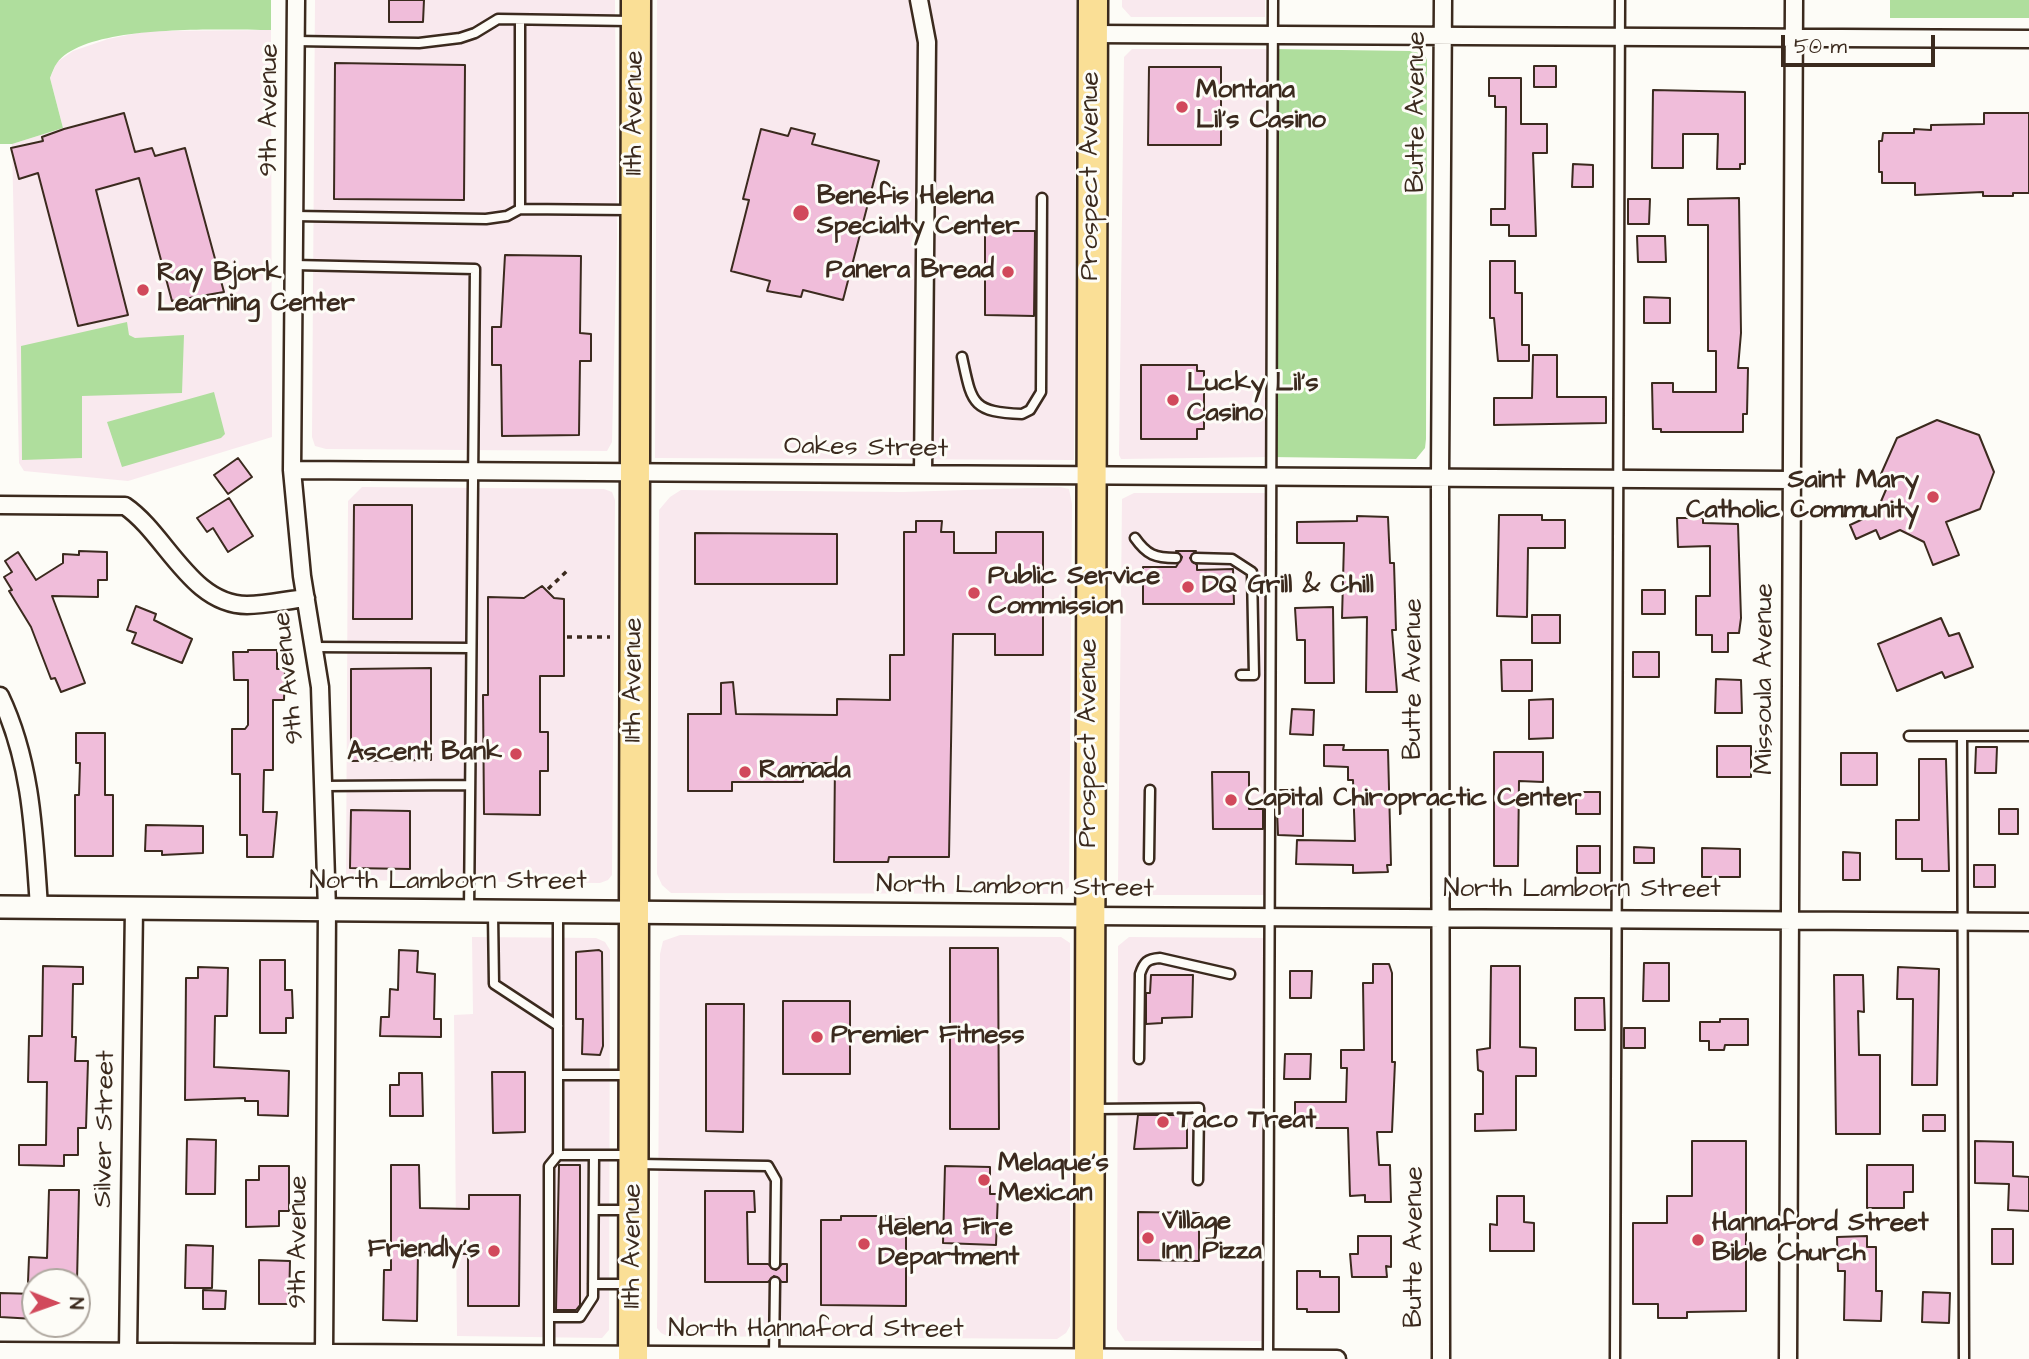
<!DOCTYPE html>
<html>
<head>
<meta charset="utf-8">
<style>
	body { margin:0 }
	#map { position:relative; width:2029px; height:1359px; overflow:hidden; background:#fdfcf7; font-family:"Architects Daughter",sans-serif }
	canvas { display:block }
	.north { position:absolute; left:21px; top:1268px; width:70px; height:70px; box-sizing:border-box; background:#fdfcf7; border:2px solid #afa8a0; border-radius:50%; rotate:91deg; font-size:19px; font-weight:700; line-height:28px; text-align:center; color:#3b2a1e }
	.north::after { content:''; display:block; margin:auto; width:24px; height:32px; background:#d1495b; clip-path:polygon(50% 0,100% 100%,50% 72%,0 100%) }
	.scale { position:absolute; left:1781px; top:35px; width:154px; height:32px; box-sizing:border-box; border:4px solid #3b2a1e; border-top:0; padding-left:9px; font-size:21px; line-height:24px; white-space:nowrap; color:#3b2a1e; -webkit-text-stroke:5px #fdfcf7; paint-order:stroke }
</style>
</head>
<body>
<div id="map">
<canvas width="2029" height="1359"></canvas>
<div class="north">N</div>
<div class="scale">50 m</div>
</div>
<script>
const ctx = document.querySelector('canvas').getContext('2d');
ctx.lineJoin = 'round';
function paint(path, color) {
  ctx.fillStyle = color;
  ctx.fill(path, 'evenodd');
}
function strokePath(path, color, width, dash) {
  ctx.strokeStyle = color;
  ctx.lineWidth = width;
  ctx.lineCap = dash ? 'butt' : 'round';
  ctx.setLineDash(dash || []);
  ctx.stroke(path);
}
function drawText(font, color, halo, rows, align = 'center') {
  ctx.font = font + ' "Architects Daughter",sans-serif';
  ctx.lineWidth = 6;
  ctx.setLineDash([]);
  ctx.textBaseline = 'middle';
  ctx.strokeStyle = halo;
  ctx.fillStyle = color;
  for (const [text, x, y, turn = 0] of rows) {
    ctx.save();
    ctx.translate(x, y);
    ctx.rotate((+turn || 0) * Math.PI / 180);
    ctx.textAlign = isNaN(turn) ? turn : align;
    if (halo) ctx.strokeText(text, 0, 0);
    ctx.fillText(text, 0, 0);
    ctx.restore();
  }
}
paint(new Path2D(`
	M315 0H615L617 238 612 442 607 451 326 449 315 446 312 437Z
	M657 0H1076L1074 460 655 458Z
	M1122 0H1265V17H1131L1122 7Z
	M271 30 272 437 128 481 24 471 19 463 12 144 63 128 50 78 57 62 73 51 108 39 148 31Z
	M1132 49H1273L1271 457 1121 459 1119 455 1124 57Z
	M362 487 604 489 612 492 615 500 612 875 608 880 600 883 346 880 348 501Z
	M1060 487 1069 489 1072 504 1069 887 1060 894 671 893 662 885 657 874 659 510 670 497 681 490 903 492Z
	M1134 493H1271L1269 895H1131L1122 889 1118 882 1122 499Z
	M680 935 1061 937 1070 943V1326L1066 1333 1057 1339 667 1336 661 1333 657 1328 660 954 663 941Z
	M472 937 596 938 605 942 610 950 609 1330 602 1338 457 1336 454 1015 473 1014Z
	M1129 937 1269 938 1268 1341H1125L1117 1329 1118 946Z`), '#f9e9ee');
paint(new Path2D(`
	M0 0H271V30C224 30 86 23 57 63 54 67 52 73 50 78L63 128 12 144H0Z
	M1890 0H2029V18H1890Z
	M1273 49 1410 51 1424 54 1427 60 1426 439 1425 448 1416 459 1271 457Z
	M127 322 129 335 135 338 184 335 182 393 82 396V458L22 460 21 346Z
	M214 392 225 434 221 438 122 467 107 422Z`), '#afde9d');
const building = new Path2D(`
	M389 0H424L423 22H389Z
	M335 63 465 65 464 200 334 199Z
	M1534 66H1556V87H1534Z
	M1149 67H1221V145H1148Z
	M1489 78H1521V124H1547V153H1533L1536 236H1509V225H1491V209H1505L1506 107H1495V96H1489Z
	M1653 90 1745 92V164H1740V169H1717L1718 134H1683V168H1652Z
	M124 113 135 152 152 148 155 156 185 148 224 292 172 301 139 178 96 190 128 315 78 326 38 173 19 179 11 148 43 141 42 137 64 129Z
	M1984 113H2029V193H2013V196H1983V192L1915 195V183H1882V172H1879V141H1882L1883 133H1914V129L1931 130V125L1984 124Z
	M791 128 815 134 812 144 879 161 843 300 803 290 801 297 767 291 770 281 731 271 749 200 743 199 761 129 788 136Z
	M1573 164 1593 165V187H1572Z
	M1739 198 1741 333 1738 368H1748L1747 414H1743V432H1661V429H1653L1652 383H1673V392H1716V351H1708V225H1688V199Z
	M1628 199H1650L1649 224H1628Z
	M985 231H1035L1034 316 985 315Z
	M1637 236H1665L1666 262H1638Z
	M505 255 581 256 580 333 591 334V361H580L579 435 502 436 501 365H492V327H501Z
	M1490 261H1515V293H1522V345H1529V361H1498L1494 318H1490Z
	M1644 297 1670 298V323H1644Z
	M1533 355H1557V397H1606V423L1494 425V398H1532Z
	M1141 365H1197V371H1204V429H1197V439H1141Z
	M1937 420 1979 435 1994 472 1980 509 1946 522 1959 555 1933 565 1924 542 1900 530 1880 539 1876 530 1856 539 1850 525 1876 513 1888 485 1881 474 1897 438Z
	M238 458 252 477 228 494 214 475Z
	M229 498 253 536 228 552 213 528 207 532 197 518Z
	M354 505H412V619H353Z
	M1499 515H1542V520H1565V548H1528L1527 617 1497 616Z
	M1357 516 1388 517 1390 563H1394L1396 630H1392L1397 692H1366L1367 617 1342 618 1344 543H1297V522L1357 521Z
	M1677 518H1703V523L1738 524 1741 618 1739 633H1728V652H1712V635H1696V596H1710V546L1678 547Z
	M916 521H942L941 532H954V553H996V532H1043V655H995V634H953L949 857H889L888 862H834L835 763H803V782H732V791H688V714H721V683L733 682 736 714 837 715V699L890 700V655H904V532H916Z
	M695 533 837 534V584H695Z
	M79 551 107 552V580H98V597L52 596 85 683 61 692 55 678 51 679 31 627 9 591 12 590 4 577 12 572 5 561 18 552 36 580 63 563V554L79 555Z
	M1176 551H1196L1190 558 1197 565V570L1233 569 1234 604H1143V567H1176L1182 557Z
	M542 586 554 598 564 599V676H540V732H548V771H540V815L484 814 483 695H488V597L524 598Z
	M1642 590H1665V614H1642Z
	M136 606 156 614 154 620 192 639 182 663 132 643 136 633 127 630Z
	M1333 607 1334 683H1305V640H1297L1295 608Z
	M1532 615H1560V643H1532Z
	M1941 618 1949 636 1959 633 1973 667 1945 678 1942 672 1897 691 1878 644Z
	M248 650H277V669H285L284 700H273V770H264L263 812H277L273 857H247V835H240V774H232V729H245L248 725V680H234L233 652H248Z
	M1633 652H1659V677H1633Z
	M1501 660H1532V691H1502Z
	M431 668V760L351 761V669Z
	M1716 679 1741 680 1742 713H1715Z
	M1553 699V738L1529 739V700Z
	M1292 709 1314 710 1313 735 1290 734Z
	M76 733H105V795H113V856H75V795H79L80 763H76Z
	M1324 745H1344L1343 750H1388L1391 865H1387L1388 872 1353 873V865L1296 864 1297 840 1355 841 1353 780H1348V767L1324 766Z
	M1717 746H1751V777H1717Z
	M1976 747H1997L1996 773H1975Z
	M1494 752H1543V782L1519 781 1518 866H1494Z
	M1841 753H1877V785H1841Z
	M1919 759H1946L1949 871H1922V859H1896V820H1919Z
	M1212 772H1249V809H1263V829H1213Z
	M1280 790H1303V836L1278 835 1277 810H1280Z
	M1576 792H1600V814H1576Z
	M1999 809H2018V834H1999Z
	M351 810 410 811V869L350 868Z
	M146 825 203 826V853L162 855V851H145Z
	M1577 846H1600V873H1577Z
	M1634 847 1654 848V863H1634Z
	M1702 848 1740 849V877H1702Z
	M1843 852 1860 853V880H1843Z
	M1974 865H1995V887H1974Z
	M950 948H998L999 1129H950Z
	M399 950 418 951 417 972 435 974 434 1019H441V1037L380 1036 381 1017H389L390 989 398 990Z
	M599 950 602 952 603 1046 600 1055 582 1054 583 1019H576V952Z
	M260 960H285V990H292L293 1018H286V1033H260Z
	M1644 963H1669V1001H1643Z
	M1373 964H1389L1392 973V1062H1395L1392 1132H1377L1379 1165H1390L1391 1202H1365V1195L1350 1196 1348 1128H1295V1102H1346L1347 1068H1341V1050H1364L1363 983H1373Z
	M43 966 83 967V984H73L72 1037H76L75 1061H88L86 1128H78V1155H64V1166L19 1165V1145H46L47 1082H28L29 1036H42Z
	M1491 966H1520V1047L1536 1048V1076H1516V1130L1475 1131V1114H1483V1072L1478 1070 1477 1050 1490 1048Z
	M198 967 228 968 227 1016H215L214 1067 289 1071 288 1116 258 1115V1101H245V1098L185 1100 186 978H198Z
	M1898 967 1939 969 1937 1085H1912L1913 999H1897Z
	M1290 971H1312L1311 998H1290Z
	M1151 975H1193L1192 1017 1162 1018V1023L1146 1024V993H1150Z
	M1834 975H1863L1864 1012 1858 1011 1859 1055H1880V1134H1836Z
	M1575 998H1604L1605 1030H1575Z
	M783 1001H850V1074H783Z
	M706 1004H744L743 1132 706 1131Z
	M1720 1019H1748V1045H1725L1724 1050H1709V1041H1700V1022H1720Z
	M1624 1028H1645V1048H1624Z
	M1285 1054H1311L1310 1079H1284Z
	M492 1072H525V1132L493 1133Z
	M399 1073H422L423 1116H390V1085H399Z
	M1138 1115H1187V1148L1134 1149Z
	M1923 1115H1945V1131H1923Z
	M187 1139 216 1140 215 1194H186Z
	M1692 1141H1746V1311L1687 1312V1318H1658V1304H1633V1223H1667V1196H1692Z
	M1975 1141 2013 1142V1176L2029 1177V1211L2008 1210 2009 1184 1975 1183Z
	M391 1165H419L420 1208 469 1209V1195H520L519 1306H468V1254L418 1252 417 1321 383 1320 384 1270H391Z
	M559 1165H580V1305L576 1310H556Z
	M1867 1165H1913V1192H1904V1208H1867Z
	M259 1166H289V1211H279V1226L246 1227V1180H259Z
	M945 1166 990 1167V1194H998L996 1245 943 1243Z
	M49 1190H79L77 1282H28L29 1257 47 1258Z
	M705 1191H754L755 1212H747L748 1264H768L776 1270 782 1264H787V1282H782L774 1276 768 1282H705Z
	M1497 1196H1524V1222L1534 1223V1251H1490V1224L1497 1225Z
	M1138 1212 1199 1213V1261L1138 1260Z
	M841 1216H886V1220L906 1219V1306L821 1305V1220H841Z
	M1992 1229H2013V1264H1992Z
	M1358 1236H1391V1267L1386 1266 1387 1277H1352L1350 1254H1358Z
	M1867 1236V1247H1876V1291H1882L1881 1321 1844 1320 1845 1271H1838L1837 1237Z
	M186 1245 213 1246 212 1288H185Z
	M259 1260 290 1261 289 1304H259Z
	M1297 1271H1320V1277H1339V1312H1307V1309H1297Z
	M203 1290 226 1291 225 1309H203Z
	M1923 1292 1950 1293 1949 1323 1922 1322Z
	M0 1293 35 1294V1319L0 1317Z`);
paint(building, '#f0bdda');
strokePath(building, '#3b2a1e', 2);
const service = new Path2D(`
	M520 20V209
	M296 41 419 43 460 38 475 33 498 19 630 21
	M294 216 486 219 507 216 520 209 629 210
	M294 265 475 269 469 911
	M962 357C972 403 971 412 1022 414L1030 410 1041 392 1042 198
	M1135 538C1147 555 1155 558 1176 558
	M1196 558 1232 559 1252 572 1254 675H1241
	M314 647 471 648
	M1909 736H2029
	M1962 736 1964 1359
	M323 786 470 785
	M1149 859 1150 790
	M493 914 494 984 558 1026
	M558 914V1155H630
	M1139 1059 1140 974C1144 962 1147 959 1160 958L1230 974
	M558 1075H628
	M1095 1109 1199 1108 1198 1180
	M637 1164 768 1166 776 1180 775 1264
	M594 1210H629
	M593 1284H629
	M549 1317H580L593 1297 594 1155
	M549 1354V1166L558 1155
	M774 1355 775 1282
	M1268 1358 1273 0
	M1615 1359 1620 0`);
const minor = new Path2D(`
	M296 0 292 470 302 576 320 687 327 910 324 1353
	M919 0 927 42 923 474
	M1093 34 2029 39
	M292 470 1791 480
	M0 505 125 506C166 534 191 605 247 605 266 605 287 600 306 598
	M0 696C32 763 34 835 39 907
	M1090 916 2029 922
	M0 1351 1337 1359
	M128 1351 134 908
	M1441 1359 1440 477 1443 0
	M1788 1359 1794 0`);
const tertiary = new Path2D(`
	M0 907 1090 916`);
const trunk = new Path2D(`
	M633 1359 636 0
	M1089 1359 1093 0`);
strokePath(service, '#3b2a1e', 13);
strokePath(minor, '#3b2a1e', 21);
strokePath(tertiary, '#3b2a1e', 26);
strokePath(trunk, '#3b2a1e', 33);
strokePath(new Path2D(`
	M548 589 567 571
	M567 637H610`), '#3b2a1e', 3.5, [5, 5]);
strokePath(service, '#fdfcf7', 8);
strokePath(minor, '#fdfcf7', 16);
strokePath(tertiary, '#fdfcf7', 21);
strokePath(trunk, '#fadf96', 28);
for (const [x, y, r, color] of [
	[1182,107,7,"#d1495b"],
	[801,213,9,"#d1495b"],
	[1008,272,7,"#d1495b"],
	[143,290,7,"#d1495b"],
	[1173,400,7,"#d1495b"],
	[1933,497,7,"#d1495b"],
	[1188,587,7,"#d1495b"],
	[974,593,7,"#d1495b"],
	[516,754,7,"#d1495b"],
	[745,772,7,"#d1495b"],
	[1231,800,7,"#d1495b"],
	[817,1037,7,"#d1495b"],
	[1163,1122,7,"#d1495b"],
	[984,1180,7,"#d1495b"],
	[1148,1238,7,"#d1495b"],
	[1698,1240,7,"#d1495b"],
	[864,1244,7,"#d1495b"],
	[494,1251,7,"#d1495b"]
]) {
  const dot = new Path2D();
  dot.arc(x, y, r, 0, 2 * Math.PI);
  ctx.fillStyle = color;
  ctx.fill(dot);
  strokePath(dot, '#fdfcf7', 2.5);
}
drawText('bold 26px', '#3b2a1e', '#fdfcf7', [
	["Montana",1196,92],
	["Lil's Casino",1196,122],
	["Benefis Helena",817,198],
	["Specialty Center",817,228],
	["Panera Bread",994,272,"right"],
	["Ray Bjork",157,275],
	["Learning Center",157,305],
	["Lucky Lil's",1187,385],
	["Casino",1187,415],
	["Saint Mary",1919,482,"right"],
	["Catholic Community",1919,512,"right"],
	["Public Service",988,578],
	["Commission",988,608],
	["DQ Grill & Chill",1202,587],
	["Ascent Bank",502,754,"right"],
	["Ramada",759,772],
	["Capital Chiropractic Center",1245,800],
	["Premier Fitness",831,1037],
	["Taco Treat",1177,1122],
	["Melaque's",998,1165],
	["Mexican",998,1195],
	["Village",1162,1223],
	["Inn Pizza",1162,1253],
	["Hannaford Street",1712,1225],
	["Bible Church",1712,1255],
	["Helena Fire",878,1229],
	["Department",878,1259],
	["Friendly's",480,1251,"right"]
], 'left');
drawText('26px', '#3b2a1e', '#fdfcf7', [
	["9th Avenue",271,110,-90],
	["Butte Avenue",1418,112,-90],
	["11th Avenue",636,113,-90],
	["Prospect Avenue",1092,176,-90],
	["Oakes Street",866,449,1],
	["9th Avenue",290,678,-96],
	["Butte Avenue",1415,679,-90],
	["Missoula Avenue",1766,679,-90],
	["11th Avenue",635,680,-90],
	["Prospect Avenue",1090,743,-90],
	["North Lamborn Street",448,883],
	["North Lamborn Street",1015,888,1],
	["North Lamborn Street",1582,891],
	["Silver Street",106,1129,-89],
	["9th Avenue",300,1242,-90],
	["11th Avenue",634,1246,-90],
	["Butte Avenue",1416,1247,-90],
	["North Hannaford Street",816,1331]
]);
</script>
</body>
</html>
